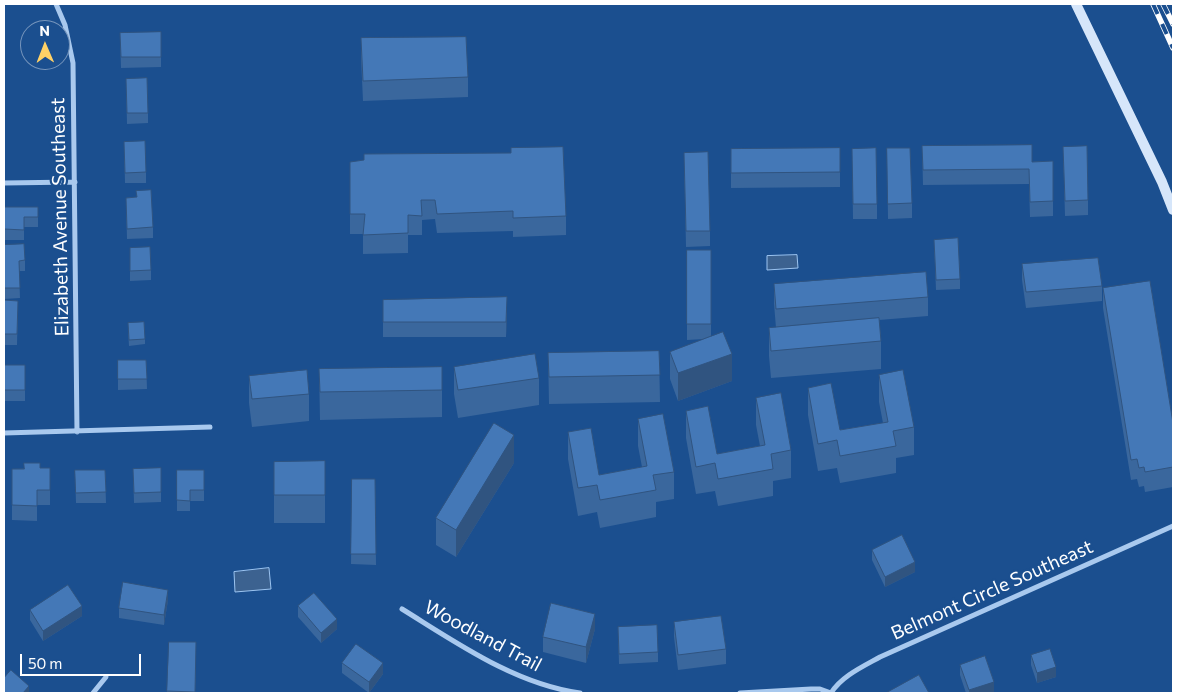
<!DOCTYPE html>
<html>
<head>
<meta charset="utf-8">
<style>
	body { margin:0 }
	#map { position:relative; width:1177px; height:697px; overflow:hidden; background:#1b4f8f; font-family:Commissioner,sans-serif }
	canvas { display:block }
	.frame { position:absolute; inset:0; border:5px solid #fff; pointer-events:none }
	.north { position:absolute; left:20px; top:20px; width:50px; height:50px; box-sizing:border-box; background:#1b4f8f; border:1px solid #7695bc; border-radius:50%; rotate:359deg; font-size:14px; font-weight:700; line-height:20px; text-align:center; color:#fff }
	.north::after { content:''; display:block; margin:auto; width:18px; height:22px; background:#ffd166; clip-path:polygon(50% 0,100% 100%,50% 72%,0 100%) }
	.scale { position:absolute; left:20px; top:654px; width:121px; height:22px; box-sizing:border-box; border:2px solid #fff; border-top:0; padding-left:6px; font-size:15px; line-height:18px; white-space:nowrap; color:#fff; -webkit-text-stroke:4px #1b4f8f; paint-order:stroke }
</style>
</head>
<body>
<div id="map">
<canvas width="1177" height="697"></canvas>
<div class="frame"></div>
<div class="north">N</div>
<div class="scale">50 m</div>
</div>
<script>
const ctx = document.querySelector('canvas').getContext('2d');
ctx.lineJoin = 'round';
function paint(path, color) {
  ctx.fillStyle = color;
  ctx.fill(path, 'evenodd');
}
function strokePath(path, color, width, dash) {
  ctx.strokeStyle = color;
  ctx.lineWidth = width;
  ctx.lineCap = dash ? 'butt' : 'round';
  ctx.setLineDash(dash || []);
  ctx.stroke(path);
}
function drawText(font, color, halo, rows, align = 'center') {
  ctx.font = font + ' Commissioner,sans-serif';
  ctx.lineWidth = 4.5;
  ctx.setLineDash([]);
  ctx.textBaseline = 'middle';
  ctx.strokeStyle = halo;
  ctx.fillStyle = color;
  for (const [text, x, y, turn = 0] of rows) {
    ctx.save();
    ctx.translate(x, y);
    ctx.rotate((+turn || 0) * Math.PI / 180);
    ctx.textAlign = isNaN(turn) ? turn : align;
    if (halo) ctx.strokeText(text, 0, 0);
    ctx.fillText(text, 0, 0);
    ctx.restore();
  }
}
const water = new Path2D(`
	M797 255 798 268 767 270V256Z
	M269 568 271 589 235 592 234 572Z`);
paint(water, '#3c6290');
strokePath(water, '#9cc4f0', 1);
strokePath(new Path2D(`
	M56 4 65 25 73 63 77 432
	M4 183 75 182
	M4 433 210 427
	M402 609C457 643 515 684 580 693
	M93 693 106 677
	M740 693 811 689H820L831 693
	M831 693C842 676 862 667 880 657L1173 526`), '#a9c9ee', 5);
strokePath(new Path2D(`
	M1076 4 1162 182 1173 210`), '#d6e6fa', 10);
const rail = new Path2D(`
	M1153 4 1173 48
	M1163 4 1173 24`);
strokePath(rail, '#fff', 5.5);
strokePath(rail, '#1b4f8f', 4, [11]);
paint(new Path2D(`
	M161 32V67L121 68 120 33Z
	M361 38 468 77V97L363 101 361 58Z
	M126 79 148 113V123L127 124Z
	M124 142 146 172V183H125Z
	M922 146 1032 162 1053 161V216L1030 217 1029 184 923 185Z
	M1063 147 1088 200V215L1065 216Z
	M840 148V187L731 188V149Z
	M887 148 912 203V218L888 219Z
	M852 149 877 204V219H853Z
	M684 153 710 231V246L686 247Z
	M350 162 566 216V235L513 237V231L437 233 435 219 422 220V235H408V253L363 254V234H350Z
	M136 197 153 227V238L127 239 126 198Z
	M4 207H38V227H24V240H4Z
	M934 240 960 279V289L936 290Z
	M4 245 25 260V271H19L20 298 4 299Z
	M130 248 151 270V280L130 281Z
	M687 250H711V337L732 381 678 401 670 379V352L704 339 687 340Z
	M1022 264 1102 286V301L1026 308 1022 280Z
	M774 284 928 297V316L879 320 881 341V369L771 378 769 356V328H776L774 304Z
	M1103 288 1173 423V487L1145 492 1144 486 1139 487 1137 479 1131 480 1103 308Z
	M4 300 18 301 17 345H4Z
	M507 313 506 337H383V322Z
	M128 329 145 339V344L129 346Z
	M659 351 660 402 549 404 548 353Z
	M118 360H146L147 389 118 390Z
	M4 365H25V401H4Z
	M442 367V417L320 420 319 369Z
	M454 367 539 378V405L458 418 454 394Z
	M879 375 914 427V455L896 458V473L840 483 837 468 818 471 808 415V388L840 430 883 423 879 402Z
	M249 376 309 394V421L252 427 249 403Z
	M756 398 791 450V478L773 481V496L718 506 715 491 696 494 686 438V411L717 454 760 446 756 425Z
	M638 419 674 472V499L656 502V517L600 528 597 512 578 516 568 459V432L599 475 642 467 638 446Z
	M325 461V523H274V462Z
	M514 463 456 557 436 545V518Z
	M50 468V505H37V521L12 520V469Z
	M161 468V502L134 503 133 469Z
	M75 470H105L106 503H76Z
	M177 470H204V501H190V511H177Z
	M352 479H375L376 565 351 564Z
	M872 550 915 572 885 587 872 560Z
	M168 600 164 625 119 618V608Z
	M298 606 337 629 321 643 298 617Z
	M30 610 82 616 43 641 30 620Z
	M674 622 726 649V664L678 670 674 637Z
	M618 627 658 652V662L619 664Z
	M595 629 586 663 543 652V637Z
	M196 642 195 693H167V691Z
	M1031 655 1056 677 1037 683 1031 665Z
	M342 663 383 674 369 693 342 673Z
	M960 665 994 692 990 693H966L960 675Z`), '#3a679d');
paint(new Path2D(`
	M507 297V313L506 337V322Z
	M732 354V381L678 401V373Z
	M514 435V463L456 557V530Z
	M915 562V572L885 587V577Z
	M168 590V600L164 625V615Z
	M82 606V616L43 641V631Z
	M595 614V629L586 663V647Z
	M337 619V629L321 643V633Z
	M383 663V674L369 693V682Z
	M1056 667V677L1037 683V673Z
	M994 682V692L990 693H969V690Z
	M29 686V693H23Z`), '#305480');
const building = new Path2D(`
	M161 32V57H121L120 33Z
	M466 37 468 77 363 81 361 38Z
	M147 78 148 113H127L126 79Z
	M145 141 146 172 125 173 124 142Z
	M1032 145V162L1053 161V201L1030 202 1029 169 923 170 922 146Z
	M1087 146 1088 200 1065 201 1063 147Z
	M563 147 566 216 513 218V211L437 214 435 200H421L422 216 408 215V233L363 235 365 214H350V162L364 160V154L511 153V148Z
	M840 148V172L731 173V149Z
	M876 148 877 204H853L852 149Z
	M887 148H910L912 203 888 204Z
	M708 152 710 231H686L684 153Z
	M151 190 153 227 127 229 126 198 137 197 136 191Z
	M4 207H38V217H24V230L4 229Z
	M958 238 960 279 936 280 934 240Z
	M24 244 25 260 19 261 20 288H4V245Z
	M150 247 151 270 130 271V248Z
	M687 250H711V324H687Z
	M1098 258 1102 286 1026 292 1022 264Z
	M926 272 928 297 776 309 774 284Z
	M1150 281 1173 423V467L1145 472 1144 467 1139 468 1137 459 1131 460 1103 288Z
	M507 297 506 322H383V300Z
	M4 300 18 301 17 334H4Z
	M879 318 881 341 771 351 769 328Z
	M144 322 145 339 129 340 128 323Z
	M723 332 732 354 678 373 670 352Z
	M659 351 660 375 549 377 548 353Z
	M535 354 539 378 458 390 454 367Z
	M118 360H146L147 379H118Z
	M4 365H25V390H4Z
	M442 367V390L320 392 319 369Z
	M307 370 309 394 252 399 249 376Z
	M903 370 914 427 893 431 896 446 840 456 837 440 818 444 808 388 831 383 840 430 888 422 879 375Z
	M781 393 791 450 771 454 773 469 718 479 715 463 696 467 686 411 708 406 717 454 765 445 756 398Z
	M663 414 674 472 653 475 656 490 600 500 597 485 578 488 568 432 591 428 599 475 647 466 638 419Z
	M494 423 514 435 456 530 436 518Z
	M325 461V495H274V462Z
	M24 463H40V468H50V490H37V506L12 505V469H24Z
	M161 468V492L134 493 133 469Z
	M75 470H105L106 492 76 493Z
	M177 470H204V490H190V501L177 500Z
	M352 479H375L376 554H351Z
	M902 535 915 562 885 577 872 550Z
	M123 582 168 590 164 615 119 608Z
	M68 585 82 606 43 631 30 610Z
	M314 593 337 619 321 633 298 606Z
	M551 603 595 614 586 647 543 637Z
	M721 616 726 649 678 655 674 622Z
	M657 625 658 652 619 654 618 627Z
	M169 642H196L195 692 167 691Z
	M356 644 383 663 369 682 342 663Z
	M1050 649 1056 667 1037 673 1031 655Z
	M985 656 994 682 969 690 960 665Z
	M11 670 29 686 23 693H4V678Z
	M919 675 929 693H886Z`);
paint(building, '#4478b7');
strokePath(building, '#305480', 1);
drawText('19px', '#fff', '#1b4f8f', [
	["Elizabeth Avenue Southeast",60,217,-91],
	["Belmont Circle Southeast",992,590,-24],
	["Woodland Trail",483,636,28]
]);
</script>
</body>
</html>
